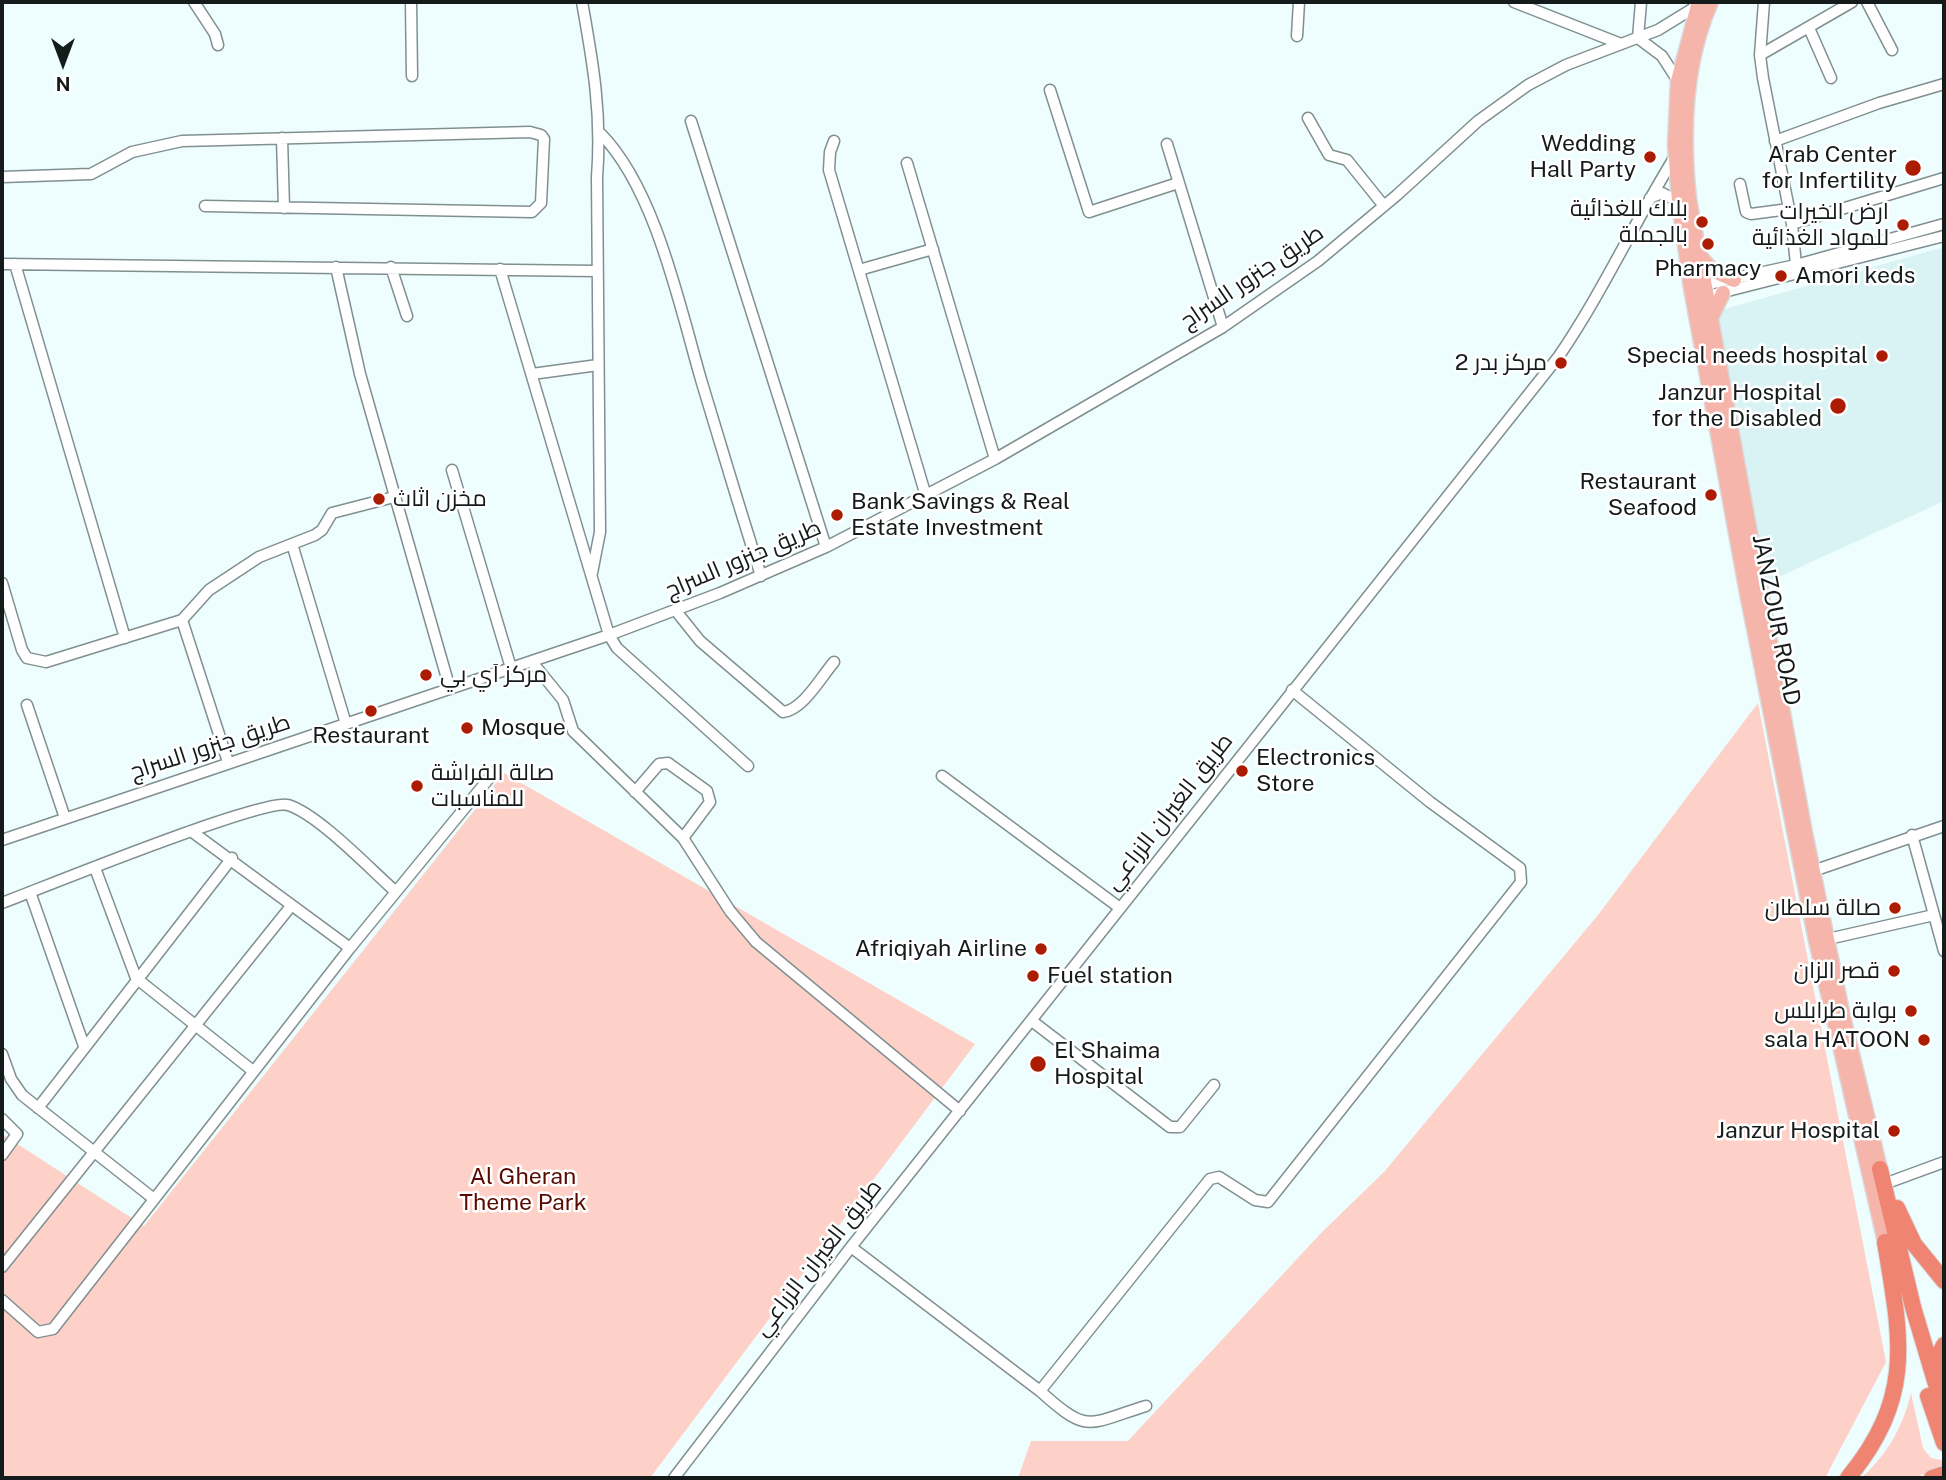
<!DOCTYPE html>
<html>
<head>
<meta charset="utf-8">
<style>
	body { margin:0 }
	#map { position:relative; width:1946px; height:1480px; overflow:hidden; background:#eefdfe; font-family:"Public Sans",sans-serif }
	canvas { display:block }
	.frame { position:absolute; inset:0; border:4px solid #151a1a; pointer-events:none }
	.north { position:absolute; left:28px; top:28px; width:70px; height:70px; -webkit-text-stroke:5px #fff; paint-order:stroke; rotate:180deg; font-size:19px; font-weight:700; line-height:28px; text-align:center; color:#151a1a }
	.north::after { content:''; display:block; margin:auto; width:24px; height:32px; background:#151a1a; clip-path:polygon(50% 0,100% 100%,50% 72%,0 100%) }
</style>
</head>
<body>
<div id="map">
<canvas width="1946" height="1480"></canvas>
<div class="frame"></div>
<div class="north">N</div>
</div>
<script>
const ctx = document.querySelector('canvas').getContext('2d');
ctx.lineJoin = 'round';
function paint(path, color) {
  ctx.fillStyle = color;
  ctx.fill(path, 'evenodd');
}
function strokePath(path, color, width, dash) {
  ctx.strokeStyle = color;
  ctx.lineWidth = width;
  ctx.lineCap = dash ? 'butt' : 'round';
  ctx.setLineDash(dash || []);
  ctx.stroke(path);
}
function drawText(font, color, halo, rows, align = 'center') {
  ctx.font = font + ' "Public Sans",Cairo,sans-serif';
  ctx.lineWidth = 5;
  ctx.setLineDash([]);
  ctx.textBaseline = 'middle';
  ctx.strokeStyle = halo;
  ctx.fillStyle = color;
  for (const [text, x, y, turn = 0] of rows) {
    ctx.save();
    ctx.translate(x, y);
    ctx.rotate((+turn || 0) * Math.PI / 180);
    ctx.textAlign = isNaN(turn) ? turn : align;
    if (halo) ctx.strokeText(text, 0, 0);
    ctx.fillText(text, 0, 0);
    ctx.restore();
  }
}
paint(new Path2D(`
	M1944 247V501L1757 587 1718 311Z`), '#d9f2f4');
paint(new Path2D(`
	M1758 703 1886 1362 1825 1478H1018L1031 1441H1128L1322 1232 1384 1172 1598 915Z
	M504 773 975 1044 650 1478H2V1134L144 1226Z
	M1911 1393 1923 1448 1931 1458 1941 1460 1944 1466 1914 1478H1861C1887 1455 1903 1427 1911 1393Z`), '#fed1c8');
const minor = new Path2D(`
	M194 2 215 34 218 45
	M411 2 412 76
	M582 2C593 63 602 114 597 177L600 532 592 573
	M1514 2 1621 44
	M1764 2 1760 55 1763 78 1792 224 1796 265
	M1867 2 1892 50
	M1809 28 1831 78
	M1297 36 1299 2
	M1638 38 1662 56 1678 81
	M1638 38 1641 2
	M1760 55 1852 2
	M1050 90 1089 212 1178 183
	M1308 118 1329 155 1347 160 1384 206
	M691 121 826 547
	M601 134C656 190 680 308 702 383 721 447 741 512 761 576
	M282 138 284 208
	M834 141 830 152 829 170 926 496
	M1775 141 1879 103 1944 84
	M1167 144 1223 327
	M907 163 995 459
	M2 177 91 174 132 152 182 141 530 132 541 135 544 139 541 203 532 212 205 206
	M1740 184 1746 212 1751 214 1789 209
	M1650 198 1662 193 1679 202
	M1792 224 1944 178
	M2 264 597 271
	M15 264 125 638
	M336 267 360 374 450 689
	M391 267 407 316
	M500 269 609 635 617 648 748 766
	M859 270 933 249
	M1699 286 1796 265 1944 224
	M1700 298 1944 236
	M532 374 598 365
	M452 470 511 668
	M292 544 346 724
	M2 583 22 650 27 658 46 662 182 620 209 590 259 557 315 535 322 530 332 513 394 497
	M676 611 700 641 783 712C803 710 821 677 834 662
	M182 620 228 762
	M532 662 563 700 573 731 683 838 730 911 756 942 960 1111
	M27 705 65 818
	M942 776 1120 908
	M635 792 659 764 668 763 707 791 710 802 683 838
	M191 831 350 948
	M1912 835 1944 951
	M2 840 609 635 720 593 826 547 995 459 1223 327 1318 261 1397 195 1478 121 1528 85 1566 65 1658 30 1697 6
	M95 868 136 978 253 1071
	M1813 871 1944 826
	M30 892 84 1046
	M2 903C42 888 262 798 288 805 318 814 370 869 395 891
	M1828 939 1934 915
	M1032 1021 1170 1127H1180L1214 1085
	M2 1054 11 1079 22 1095 154 1199
	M38 1108 232 858
	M2 1119 17 1134 2 1155
	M1887 1183 1944 1162
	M851 1247 1040 1391C1089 1435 1087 1424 1146 1406
	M2 1267 291 906
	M2 1300 38 1332 53 1329 350 948 495 771
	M1040 1391 1210 1179 1219 1177 1255 1200 1268 1202 1521 882 1520 868 1430 802 1292 690
	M674 1478 851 1247 1559 356C1602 293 1634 223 1674 158`);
const major = new Path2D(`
	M1699 2 1678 81 1675 145 1679 202 1691 288 1747 593 1815 936 1885 1242
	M1711 2C1684 63 1682 134 1689 199L1805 833 1844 1021 1880 1169
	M1699 255 1712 270 1734 280
	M1711 318 1723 293`);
const highway = new Path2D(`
	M1880 1169 1913 1307 1944 1411
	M1897 1208 1914 1244 1944 1281
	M1937 1376 1938 1356 1944 1345
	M1928 1396 1944 1443
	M1848 1478C1915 1396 1901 1339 1885 1242
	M1932 1478 1944 1474`);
strokePath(minor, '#818f90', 13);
strokePath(major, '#dadada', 17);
strokePath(highway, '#dadada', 18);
strokePath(minor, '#fff', 10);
strokePath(major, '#f5b5aa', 14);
strokePath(highway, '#ee8471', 16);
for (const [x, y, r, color] of [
	[1650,157,7,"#ab1c03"],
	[1913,168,9,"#ab1c03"],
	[1702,222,7,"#ab1c03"],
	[1903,225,7,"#ab1c03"],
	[1708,244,7,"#ab1c03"],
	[1781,276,7,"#ab1c03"],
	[1882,356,7,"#ab1c03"],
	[1561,363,7,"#ab1c03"],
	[1838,406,9,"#ab1c03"],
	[1711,495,7,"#ab1c03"],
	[379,499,7,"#ab1c03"],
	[837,515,7,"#ab1c03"],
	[426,675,7,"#ab1c03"],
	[371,711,7,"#ab1c03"],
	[467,728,7,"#ab1c03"],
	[1242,771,7,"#ab1c03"],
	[417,786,7,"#ab1c03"],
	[1895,908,7,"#ab1c03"],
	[1041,949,7,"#ab1c03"],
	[1894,971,7,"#ab1c03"],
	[1033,976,7,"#ab1c03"],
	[1911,1011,7,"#ab1c03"],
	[1924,1040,7,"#ab1c03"],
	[1038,1064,9,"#ab1c03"],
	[1894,1131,7,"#ab1c03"]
]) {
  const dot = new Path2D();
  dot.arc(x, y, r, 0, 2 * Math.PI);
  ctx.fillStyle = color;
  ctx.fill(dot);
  strokePath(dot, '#fff', 2.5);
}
drawText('23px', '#151a1a', '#fff', [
	["Wedding",1636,144],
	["Hall Party",1636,170],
	["Arab Center",1897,155],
	["for Infertility",1897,181],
	["بلاك للغذائية",1688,209],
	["بالجملة",1688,235],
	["ارض الخيرات",1889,212],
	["للمواد الغذائية",1889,238],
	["Pharmacy",1708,269,"center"],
	["Amori keds",1795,276,"left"],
	["Special needs hospital",1868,356],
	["مركز بدر 2",1547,363],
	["Janzur Hospital",1822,393],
	["for the Disabled",1822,419],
	["Restaurant",1697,482],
	["Seafood",1697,508],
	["مخزن اثاث",393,499,"left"],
	["Bank Savings & Real",851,502,"left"],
	["Estate Investment",851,528,"left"],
	["مركز اَي بي",440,675,"left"],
	["Mosque",481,728,"left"],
	["Restaurant",371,736,"center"],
	["Electronics",1256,758,"left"],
	["Store",1256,784,"left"],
	["صالة الفراشة",431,773,"left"],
	["للمناسبات",431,799,"left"],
	["صالة سلطان",1881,908],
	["Afriqiyah Airline",1027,949],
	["قصر الزان",1880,971],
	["Fuel station",1047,976,"left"],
	["بوابة طرابلس",1897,1011],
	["sala HATOON",1910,1040],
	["El Shaima",1054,1051,"left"],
	["Hospital",1054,1077,"left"],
	["Janzur Hospital",1880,1131]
], 'right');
drawText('23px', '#151a1a', '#fff', [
	["طريق جنزور السراج",1252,277,-34],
	["طريق جنزور السراج",743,559,-23],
	["JANZOUR ROAD",1776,620,79],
	["طريق جنزور السراج",210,747,-18],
	["طريق الغيران الزراعي",1169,812,-52],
	["طريق الغيران الزراعي",818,1258,-52]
]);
drawText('23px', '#590a01', '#fff', [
	["Al Gheran",523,1177],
	["Theme Park",523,1203]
]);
</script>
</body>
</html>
